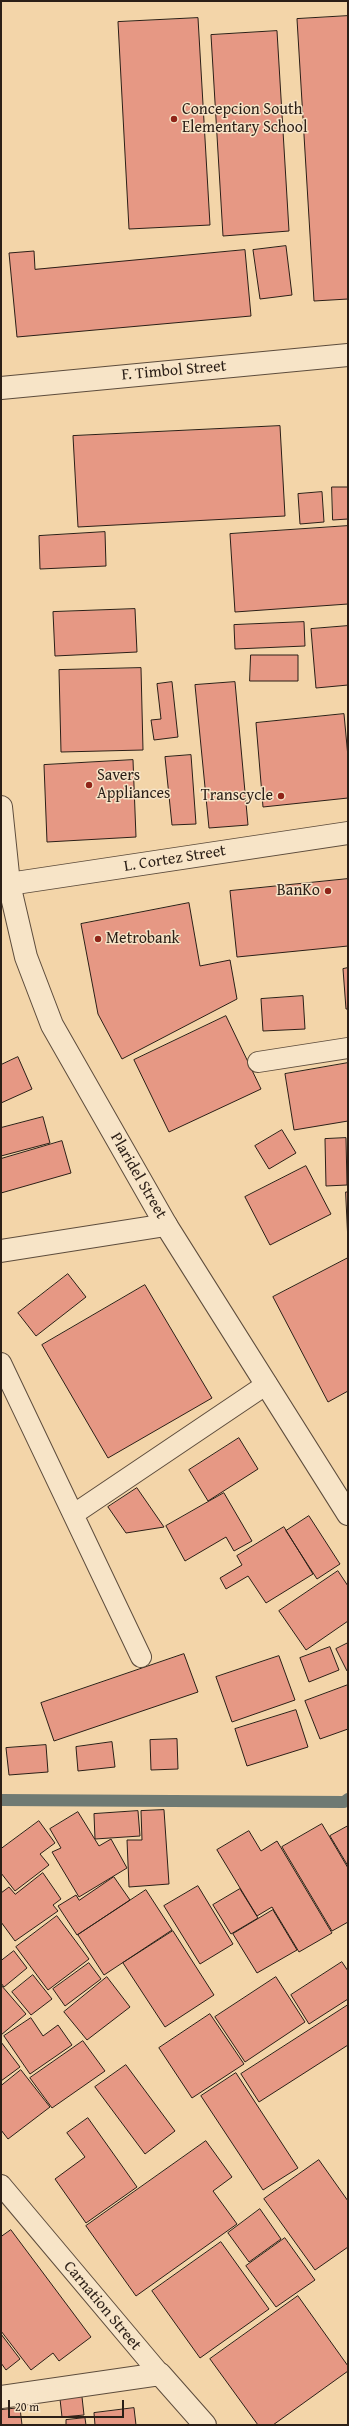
<!DOCTYPE html>
<html>
<head>
<meta charset="utf-8">
<style>
	body { margin:0 }
	#map { position:relative; width:349px; height:2426px; overflow:hidden; background:#f3d5a9; font-family:"Gentium Book Plus",serif }
	canvas { display:block }
	.frame { position:absolute; inset:0; border:2px solid #2b1f17; pointer-events:none }
	.scale { position:absolute; left:8px; top:2400px; width:116px; height:18px; box-sizing:border-box; border:2px solid #2b1f17; border-top:0; padding-left:5px; font-size:12px; line-height:14px; white-space:nowrap; color:#2b1f17; -webkit-text-stroke:3px #f7e4c7; paint-order:stroke }
</style>
</head>
<body>
<div id="map">
<canvas width="349" height="2426"></canvas>
<div class="frame"></div>
<div class="scale">20 m</div>
</div>
<script>
const ctx = document.querySelector('canvas').getContext('2d');
ctx.lineJoin = 'round';
function strokePath(path, color, width, dash) {
  ctx.strokeStyle = color;
  ctx.lineWidth = width;
  ctx.lineCap = dash ? 'butt' : 'round';
  ctx.setLineDash(dash || []);
  ctx.stroke(path);
}
function paint(path, color) {
  ctx.fillStyle = color;
  ctx.fill(path, 'evenodd');
}
function drawText(font, color, halo, rows, align = 'center') {
  ctx.font = font + ' "Gentium Book Plus",serif';
  ctx.lineWidth = 3;
  ctx.setLineDash([]);
  ctx.textBaseline = 'middle';
  ctx.strokeStyle = halo;
  ctx.fillStyle = color;
  for (const [text, x, y, turn = 0] of rows) {
    ctx.save();
    ctx.translate(x, y);
    ctx.rotate((+turn || 0) * Math.PI / 180);
    ctx.textAlign = isNaN(turn) ? turn : align;
    if (halo) ctx.strokeText(text, 0, 0);
    ctx.fillText(text, 0, 0);
    ctx.restore();
  }
}
strokePath(new Path2D(`
	M1 1800 344 1802 348 1799`), '#6f7a73', 12);
const building = new Path2D(`
	M348 16V299L314 301 297 19Z
	M198 18 210 225 129 229 118 22Z
	M277 31 289 231 223 236 211 35Z
	M286 246 292 295 260 299 253 250Z
	M245 250 251 316 17 337 9 253 34 251 35 269Z
	M280 426 285 516 78 527 73 436Z
	M332 487H348V519L333 520Z
	M322 492 324 522 300 524 298 494Z
	M348 526V604L235 612 230 534Z
	M105 532 106 566 40 569 39 536Z
	M135 609 137 652 55 656 53 612Z
	M304 622 305 646 235 649 234 625Z
	M348 626V685L316 688 311 629Z
	M251 655H298V681H250Z
	M141 668 143 750 61 752 59 670Z
	M172 682 178 737 154 740 151 720 161 719 157 684Z
	M235 682 248 825 209 828 195 685Z
	M344 714 348 757V798L263 807 256 723Z
	M191 755 196 824 172 825 165 757Z
	M133 760 136 837 47 842 44 765Z
	M348 879V946L237 957 230 891Z
	M189 903 200 966 230 960 237 999 122 1059 98 1014 81 924Z
	M348 968V1009H346L343 969Z
	M303 996 305 1029 263 1031 261 999Z
	M226 1016 261 1089 169 1132 134 1060Z
	M18 1057 32 1089 1 1103V1065Z
	M348 1063V1121L294 1130 285 1074Z
	M43 1117 50 1143 1 1156V1128Z
	M282 1130 296 1153 269 1169 255 1146Z
	M346 1138 347 1185 326 1186 325 1139Z
	M62 1141 71 1173 1 1193V1159Z
	M306 1166 331 1214 270 1245 245 1197Z
	M346 1192H348V1242Z
	M348 1258V1391L328 1402 273 1297Z
	M68 1274 86 1297 36 1336 18 1313Z
	M145 1285 212 1398 108 1458 42 1345Z
	M239 1438 258 1469 208 1501 189 1470Z
	M137 1488 164 1527 126 1533 108 1507Z
	M224 1493 252 1541 234 1551 226 1537 185 1561 166 1526Z
	M309 1516 340 1564 317 1579 286 1531Z
	M284 1527 313 1574 266 1603 248 1576 226 1589 220 1578 242 1565 237 1556Z
	M338 1571 348 1586V1621L306 1650 279 1611Z
	M348 1643V1671H347L336 1649Z
	M330 1647 339 1670 309 1682 300 1658Z
	M184 1654 198 1692 54 1741 41 1703Z
	M279 1656 295 1700 232 1722 216 1677Z
	M348 1685V1729L320 1739 305 1701Z
	M296 1710 308 1747 247 1766 235 1729Z
	M177 1739 178 1769 151 1770 150 1740Z
	M112 1742 115 1767 78 1771 76 1747Z
	M46 1745 48 1772 9 1775 6 1748Z
	M164 1810 169 1884 129 1887 127 1840H142L141 1811Z
	M138 1811 140 1836 95 1839 94 1814Z
	M78 1812 99 1846 111 1839 127 1868 79 1897 52 1852 61 1848 50 1829Z
	M39 1821 55 1843 40 1854 49 1865 15 1891 1 1873V1849Z
	M322 1824 348 1868V1922L332 1931 282 1847Z
	M348 1826V1866L330 1836Z
	M249 1831 261 1851 277 1841 332 1933 299 1952 272 1907 257 1916 217 1850Z
	M43 1873 61 1899 53 1905 58 1911 15 1941 1 1922V1893L9 1887 15 1894Z
	M114 1877 130 1900 77 1935 58 1906 76 1895 79 1900Z
	M198 1886 233 1944 200 1964 164 1906Z
	M240 1889 258 1918 231 1934 213 1905Z
	M146 1890 172 1930 104 1975 78 1935Z
	M273 1910 297 1950 257 1973 233 1934Z
	M57 1916 89 1959 48 1990 16 1947Z
	M173 1931 214 1995 165 2027 123 1963Z
	M14 1951 27 1968 4 1987 1 1983V1961Z
	M342 1962 348 1971V1999L309 2024 291 1995Z
	M89 1963 101 1979 65 2006 53 1989Z
	M33 1975 52 1999 31 2015 12 1992Z
	M107 1977 130 2007 87 2040 64 2012Z
	M276 1977 305 2022 245 2062 215 2017Z
	M1 1985 26 2014 1 2035Z
	M348 2005V2045L259 2102 241 2074Z
	M210 2014 244 2064 192 2098 159 2048Z
	M31 2018 43 2036 58 2025 72 2045 30 2074 4 2036Z
	M83 2041 105 2071 52 2108 30 2078Z
	M1 2042 20 2067 1 2081Z
	M126 2065 175 2131 145 2154 95 2087Z
	M21 2070 50 2107 8 2139 1 2130V2086Z
	M236 2073 298 2168 263 2190 201 2096Z
	M88 2118 137 2187 86 2223 55 2179 85 2157 67 2133Z
	M206 2141 232 2177 213 2191 237 2224 136 2296 86 2226Z
	M319 2160 348 2201V2247L315 2270 264 2199Z
	M260 2209 281 2239 249 2262 228 2233Z
	M11 2230 91 2337 59 2361 53 2353 31 2370 1 2331V2237Z
	M285 2238 315 2280 276 2307 246 2266Z
	M221 2242 269 2309 200 2358 152 2291Z
	M298 2296 348 2366V2371L273 2425H258L210 2359Z
	M1 2334 20 2359 6 2370 1 2363Z
	M82 2397 84 2415 62 2417 60 2399Z
	M20 2408 22 2425H1V2410Z
	M134 2408 136 2425H95L94 2413Z
	M85 2418 86 2425H66V2420Z`);
paint(building, '#e69884');
strokePath(building, '#2b1f17', 1);
const service = new Path2D(`
	M258 1062 348 1048
	M1 1363 141 1657
	M74 1514 267 1384
	M1 2185 160 2374`);
const minor = new Path2D(`
	M1 388 348 355
	M9 884 348 833
	M1 1251 166 1225
	M1 2397 160 2374 205 2425`);
const tertiary = new Path2D(`
	M1 807 9 884 26 957 52 1025 166 1225 348 1514`);
strokePath(service, '#5d4c3c', 22);
strokePath(minor, '#5d4c3c', 24);
strokePath(tertiary, '#5d4c3c', 24);
strokePath(service, '#f7e4c7', 20);
strokePath(minor, '#f7e4c7', 22);
strokePath(tertiary, '#f7e4c7', 22);
for (const [x, y, r, color] of [
	[174,119,4,"#8f2418"],
	[89,785,4,"#8f2418"],
	[281,796,4,"#8f2418"],
	[328,891,4,"#8f2418"],
	[98,939,4,"#8f2418"]
]) {
  const dot = new Path2D();
  dot.arc(x, y, r, 0, 2 * Math.PI);
  ctx.fillStyle = color;
  ctx.fill(dot);
  strokePath(dot, '#f7e4c7', 1.5);
}
drawText('16px', '#2b1f17', '#f7e4c7', [
	["Concepcion South",182,110],
	["Elementary School",182,128],
	["Savers",97,776],
	["Appliances",97,794],
	["Transcycle",273,796,"right"],
	["BanKo",320,891,"right"],
	["Metrobank",106,939]
], 'left');
drawText('16px', '#2b1f17', '#f7e4c7', [
	["F. Timbol Street",174,371,-5],
	["L. Cortez Street",175,859,-9],
	["Plaridel Street",138,1176,60],
	["Carnation Street",102,2306,50]
]);
</script>
</body>
</html>
